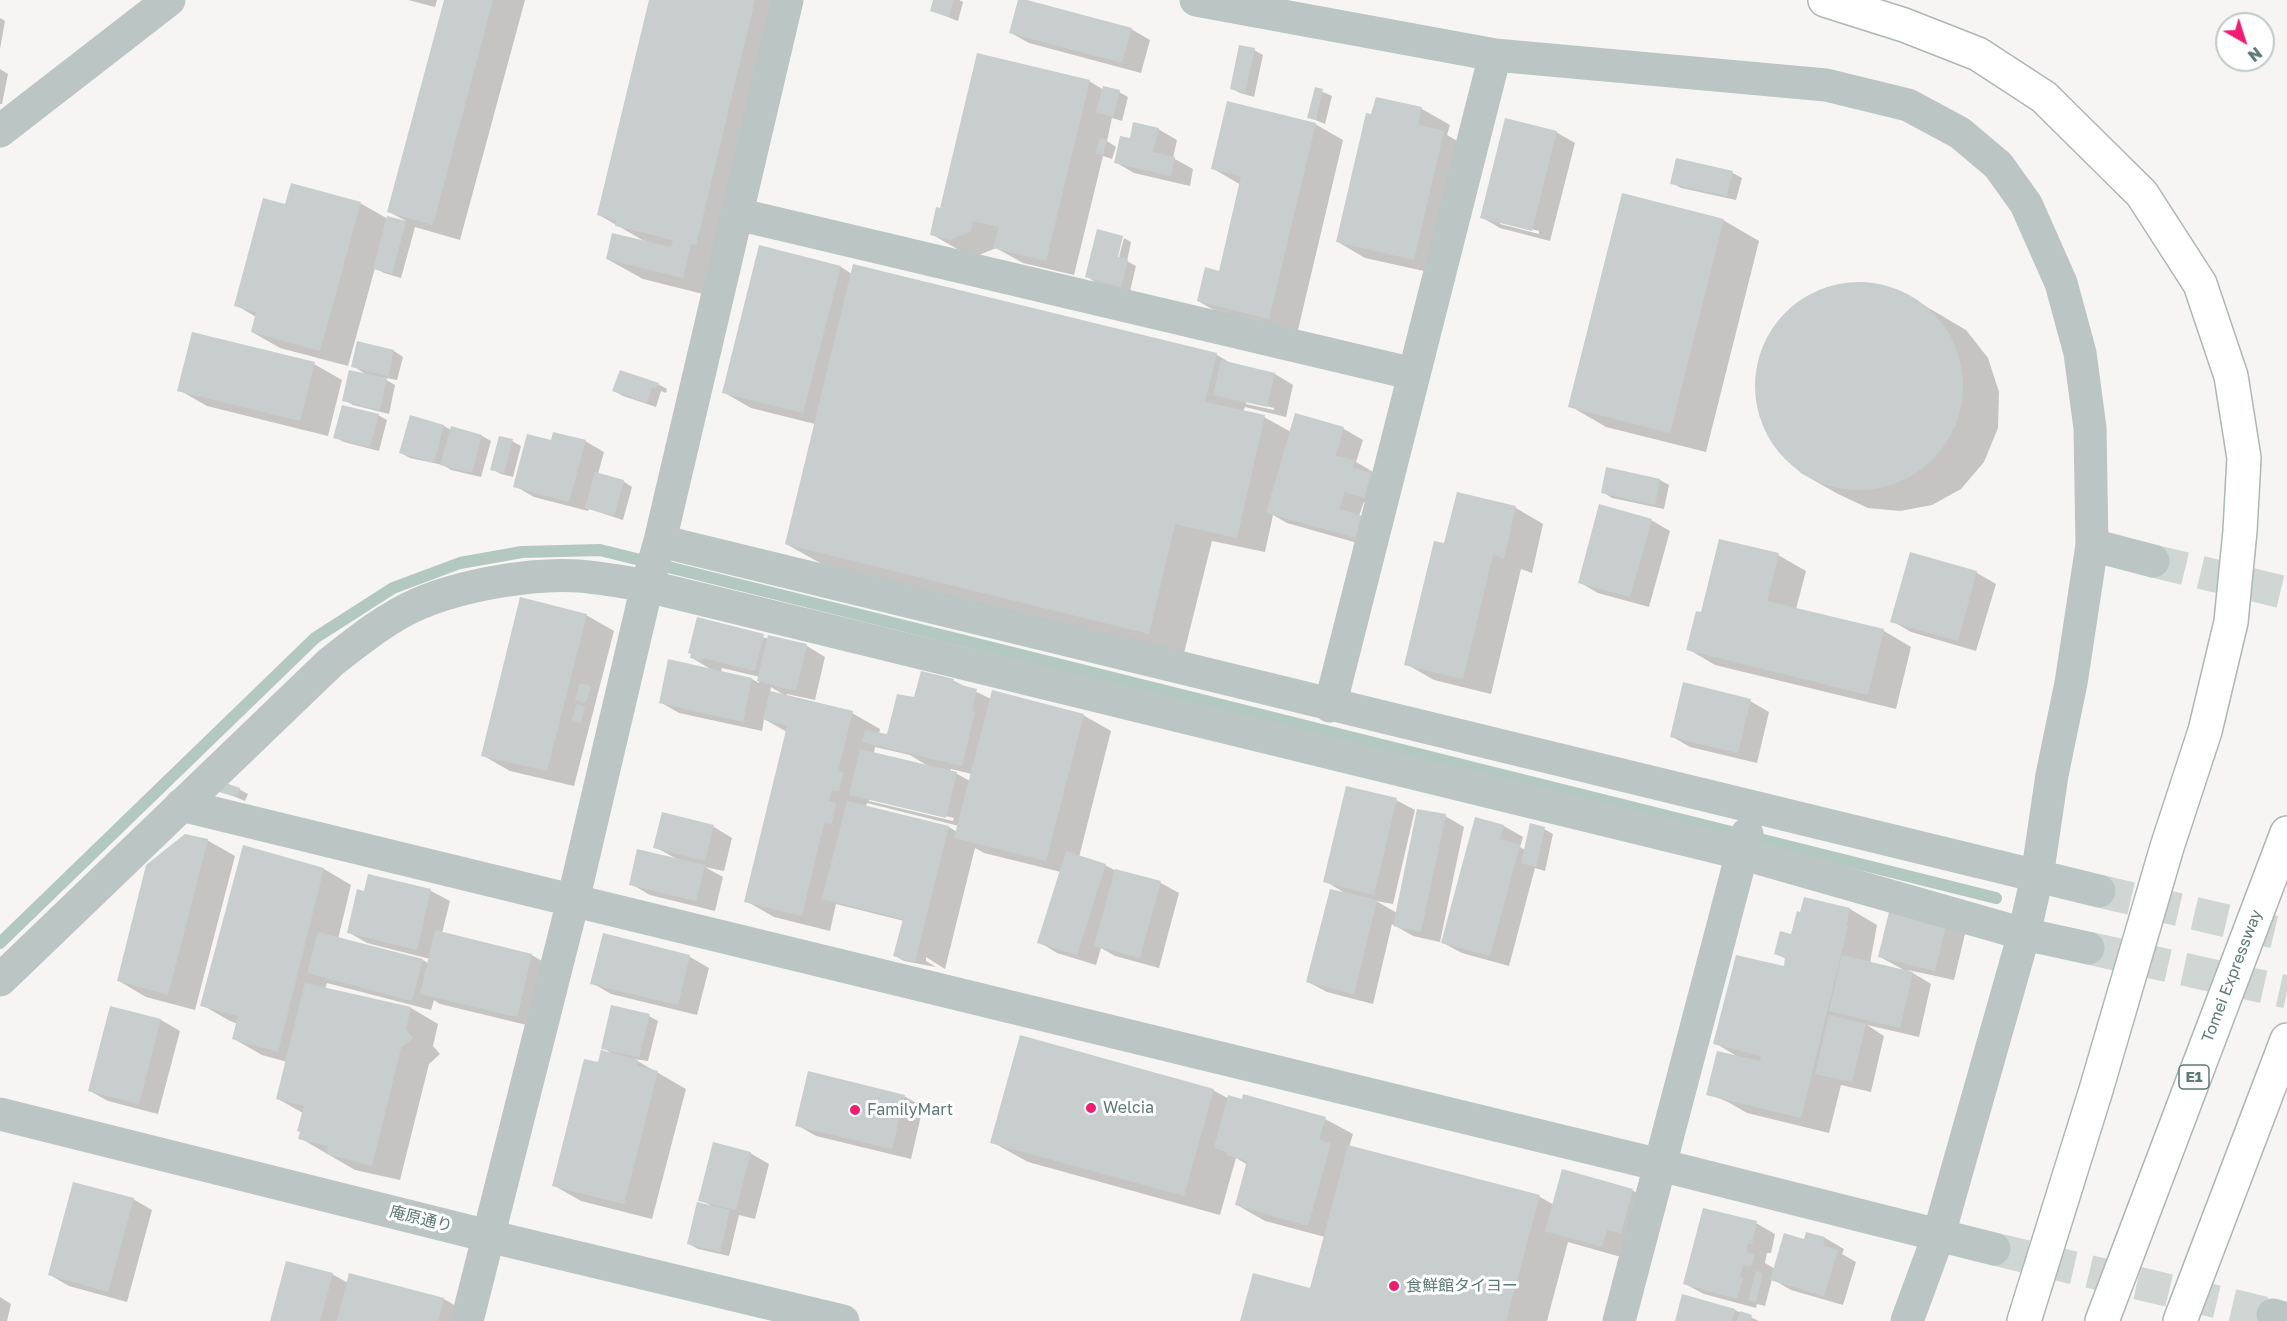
<!DOCTYPE html>
<html>
<head>
<meta charset="utf-8">
<style>
	body { margin:0 }
	#map { position:relative; width:2287px; height:1321px; overflow:hidden; background:#f7f5f4; font-family:"Golos Text",sans-serif }
	canvas { display:block }
	.north { position:absolute; left:2215px; top:12px; width:60px; height:60px; box-sizing:border-box; background:#fff; border:2px solid #becac8; border-radius:50%; rotate:141deg; font-size:16px; font-weight:700; line-height:24px; text-align:center; color:#5c7b76 }
	.north::after { content:''; display:block; margin:auto; width:21px; height:27px; background:#ef1d71; clip-path:polygon(50% 0,100% 100%,50% 72%,0 100%) }
</style>
</head>
<body>
<div id="map">
<canvas width="2287" height="1321"></canvas>
<div class="north">N</div>
</div>
<script>
const ctx = document.querySelector('canvas').getContext('2d');
ctx.lineJoin = 'round';
function paint(path, color) {
  ctx.fillStyle = color;
  ctx.fill(path, 'evenodd');
}
function strokePath(path, color, width, dash) {
  ctx.strokeStyle = color;
  ctx.lineWidth = width;
  ctx.lineCap = dash ? 'butt' : 'round';
  ctx.setLineDash(dash || []);
  ctx.stroke(path);
}
function drawText(font, color, halo, rows, align = 'center') {
  ctx.font = font + ' "Golos Text","Noto Sans JP",sans-serif';
  ctx.lineWidth = 6;
  ctx.setLineDash([]);
  ctx.textBaseline = 'middle';
  ctx.strokeStyle = halo;
  ctx.fillStyle = color;
  for (const [text, x, y, turn = 0] of rows) {
    ctx.save();
    ctx.translate(x, y);
    ctx.rotate((+turn || 0) * Math.PI / 180);
    ctx.textAlign = isNaN(turn) ? turn : align;
    if (halo) ctx.strokeText(text, 0, 0);
    ctx.fillText(text, 0, 0);
    ctx.restore();
  }
}
paint(new Path2D(`
	M408 0H437L435 7Z
	M445 0H525L460 240 415 227 401 278 384 273 375 268 348 366 280 348 252 332 256 317 236 305 286 206 360 203 388 219 406 221 389 212Z
	M650 0H788L719 298 643 279 607 259 646 242 599 215Z
	M935 0H959L963 2 958 21 932 11Z
	M1019 0 1131 29 1150 40 1141 73 1029 43 1011 33Z
	M0 18 5 21 0 49Z
	M1254 50 1263 55 1254 97 1240 93 1231 88Z
	M0 69 8 74 2 104H0Z
	M1089 81 1104 90 1119 92 1128 97 1122 121 1112 118 1107 141 1116 147 1112 159 1103 156 1074 275 1023 263 996 248 979 255 959 250 931 234 941 210Z
	M1316 89 1332 96 1325 124 1308 117Z
	M1377 99 1422 109 1450 125 1447 135 1471 149 1442 275 1365 258 1338 242Z
	M1315 124 1343 140 1297 334 1226 317 1198 301 1220 272 1241 185 1212 168Z
	M1158 129 1177 140 1173 158 1193 169 1190 186 1134 173 1115 162 1131 140Z
	M1556 132 1575 143 1550 241 1500 228 1481 217ZM1500 221 1539 231V234L1500 224Z
	M1677 160 1733 173 1742 178 1736 200 1681 188 1672 183Z
	M1723 220 1759 241 1706 452 1606 427 1570 406Z
	M1098 231 1123 237H1121L1114 264 1117 265 1124 238 1131 242 1127 261 1136 266 1130 291 1095 282 1086 276Z
	M760 247 841 267 852 274 854 266 1217 355 1234 365 1275 374 1293 385 1286 417 1245 407 1243 412 1264 417 1291 432 1296 415 1344 429 1363 440 1356 462 1373 472 1383 507 1364 502 1359 516 1375 548 1287 523 1273 515 1265 552 1212 541 1184 653 822 564 786 544 815 424 751 408 723 392ZM1246 401 1274 408V410L1246 404Z
	M1863 282 1898 290 1966 330 1988 358 1999 392 1998 428 1984 462 1961 489 1932 505 1900 511 1868 508 1838 494 1801 473 1778 450 1762 422 1756 391 1760 358 1773 328 1795 305 1827 287Z
	M358 343 394 351 403 357 397 380 381 377 395 385 389 414 353 405 344 400 367 375 353 366Z
	M314 364 342 380 328 436 207 406 179 390Z
	M658 384 667 389 666 393 661 391 656 407 623 396 614 391Z
	M378 415 387 420 379 451 344 442 334 437Z
	M444 426 451 430 482 436 491 441 481 477 451 470 443 465 410 458 401 453Z
	M512 441 521 446 513 477 501 474 492 469Z
	M585 441 604 452 598 474 623 481 632 487 623 520 589 509 588 511 534 497 515 486Z
	M1607 469 1660 480 1669 485 1664 509 1612 498 1603 492Z
	M1458 494 1516 508 1543 524 1532 573 1521 569 1491 694 1434 680 1406 664 1445 545Z
	M1651 520 1670 531 1649 607 1598 593 1579 582Z
	M1911 554 1977 573 1996 584 1976 651 1911 632 1892 621Z
	M1778 555 1806 571 1796 609 1884 631 1911 647 1896 709 1715 665 1688 649 1702 614Z
	M586 615 614 631 574 786 510 771 482 755Z
	M698 619 769 639 770 637 807 646 825 657 815 700 787 694 786 696 852 713 880 729 879 734 888 736 914 699 922 673 954 681 991 699 1083 715 1111 731 1079 857 1105 865 1116 871 1161 883 1179 893 1159 968 1115 956 1101 948 1096 965 1057 953 1039 942 1061 872 984 853 975 848 945 969 926 957V961L936 967 904 961 895 956 904 921 836 904 830 931 774 917 746 901 787 732 764 719 762 731 679 713 660 702 712 670 692 658ZM722 668 760 677 759 683 752 679 721 672ZM771 687 784 695 770 692ZM875 747 910 755 928 766 874 753ZM951 769 972 774 970 781 950 770ZM869 798 954 818 953 821 869 801ZM867 803 959 826 957 832 949 827 866 807Z
	M1750 701 1769 712 1757 763 1690 747 1671 736Z
	M239 789 248 794 245 801 221 791Z
	M1396 800 1415 810 1393 904 1376 901 1397 913 1445 816 1464 827 1440 942 1413 936 1392 924 1373 1004 1327 992 1308 982 1345 893 1325 881Z
	M1476 819 1504 826 1523 837 1520 847 1525 850 1544 829 1553 834 1545 871 1535 868 1509 966 1462 953 1443 943Z
	M714 827 732 838 724 871 705 867 723 877 715 911 650 895 631 884 675 858 655 847Z
	M207 840 235 856 195 1010 146 997 119 981Z
	M244 847 324 869 351 885 338 939 423 960 429 964 430 959 367 943 348 932 365 893 369 875 431 891 450 901 442 933 532 955 550 966 535 1027 440 1004 434 1000 431 1010 327 983 325 989 411 1008 438 1024 433 1046 440 1054 429 1064 400 1180 355 1170 300 1138 303 1113 278 1099 287 1062 262 1055 234 1039 238 1024 230 1021 202 1005Z
	M1850 909 1877 925 1870 963 1904 970 1880 957 1891 910 1965 934 1954 980 1908 970 1931 984 1919 1037 1867 1025 1884 1036 1871 1092 1841 1085 1829 1133 1747 1113 1728 1102 1708 1094 1735 1055 1715 1043 1784 968 1786 959 1776 953 1790 936Z
	M604 935 690 957 709 968 697 1015 611 994 592 983Z
	M111 1007 161 1020 180 1031 158 1114 108 1101 90 1091Z
	M649 1016 658 1021 648 1061 634 1059 686 1089 652 1219 581 1201 553 1185 599 1064 613 1054 603 1048Z
	M1213 1090 1229 1099 1325 1119 1353 1134 1349 1147 1540 1197 1554 1205 1632 1190 1651 1201 1621 1257 1568 1242 1547 1321H1242L1311 1290 1325 1237 1265 1221 1237 1205 1248 1165 1236 1158 1220 1215 1028 1162 992 1142Z
	M904 1096 923 1107 911 1159 816 1136 797 1125Z
	M750 1153 769 1164 755 1219 739 1215 729 1256 698 1249 689 1244 710 1205 700 1200Z
	M133 1199 152 1210 127 1302 69 1286 50 1275Z
	M1756 1223 1775 1234 1771 1253H1767L1765 1263 1775 1269 1805 1241 1807 1233 1825 1238 1844 1249 1842 1254 1856 1262 1843 1305 1791 1290 1772 1279 1765 1306 1757 1304 1756 1308 1704 1294 1685 1284Z
	M332 1274 348 1283 444 1299 471 1315 470 1321H272Z
	M0 1297 11 1304 7 1321H0Z
	M1735 1310 1759 1321H1676Z`), '#0003');
strokePath(new Path2D(`
	M0 943 315 638 393 588 460 563 522 552 600 550 1996 898`), '#b3c8c0', 12);
paint(new Path2D(`
	M444 0H493L433 225 387 212Z
	M649 0H755L696 245 691 244 683 278 606 259 612 233 671 247 673 240 615 226 616 220 597 215Z
	M933 0H954L949 17 930 11Z
	M1018 0H1027L1132 28 1122 63 1009 33Z
	M1239 45 1255 48 1245 93 1230 89Z
	M977 53 1090 80 1046 261 993 248 999 227 973 221 971 231 950 240 930 235 936 207 940 208Z
	M1103 86 1120 90 1113 117 1096 112Z
	M1315 87 1323 89 1316 120 1307 118Z
	M1376 97 1422 107 1418 125 1444 131 1414 260 1336 242 1366 113 1371 114Z
	M1227 101 1316 123 1269 319 1197 301 1205 267 1219 271 1241 176 1211 169Z
	M1505 118 1557 131 1532 231 1480 218Z
	M1133 122 1159 128 1153 152 1175 157 1171 176 1114 163 1120 136 1130 138Z
	M1100 138 1107 140 1103 155 1095 153Z
	M1676 158 1733 171 1727 196 1670 184Z
	M291 183 361 202 320 351 251 332 256 312 234 306 263 198 285 204Z
	M1622 193 1724 219 1670 433 1568 407Z
	M387 216 406 221 392 274 373 269Z
	M1097 229 1123 236 1118 257 1128 259 1121 287 1085 277Z
	M759 245 841 266 803 413 722 393Z
	M853 264 1217 353 1205 402 1265 415 1237 538 1175 524 1149 634 785 544Z
	M1755 386a104 104 0 1 1 208 0a104 104 0 1 1-208 0Z
	M192 332 315 362 300 421 177 391Z
	M357 341 394 350 388 376 351 367Z
	M1221 360 1275 373 1267 407 1213 395Z
	M349 370 387 378 380 410 342 401Z
	M620 370 659 383 656 389 652 387 647 403 612 391Z
	M342 405 379 414 370 447 333 438Z
	M1295 413 1344 427 1336 456 1355 460 1353 468 1371 473 1364 498 1345 492 1339 509 1362 516 1356 538 1266 513Z
	M410 415 444 425 434 463 399 453Z
	M451 426 482 435 472 473 440 465Z
	M553 432 586 440 569 502 513 487 527 434 551 440Z
	M499 436 513 439 504 473 490 470Z
	M1606 467 1660 479 1655 505 1601 493Z
	M595 472 624 480 614 516 585 508Z
	M1457 492 1516 506 1504 558 1493 555 1463 679 1404 665 1434 541 1444 543Z
	M1599 504 1652 519 1630 597 1578 583Z
	M1719 539 1779 553 1767 601 1884 629 1868 695 1686 650 1696 611 1701 612Z
	M1910 552 1977 571 1958 641 1890 622Z
	M520 597 587 614 547 771 481 756Z
	M697 617 764 634 755 671 703 658 702 661 690 658 691 654 688 653Z
	M768 635 807 644 796 691 757 681Z
	M668 659 752 678 743 722 659 703Z
	M921 671 954 679 953 683 977 689 972 711 975 712 962 766 862 742 865 730 887 734 897 694 914 697Z
	M1683 682 1751 699 1738 753 1670 737Z
	M580 683 591 686 586 703 575 700Z
	M992 690 1084 714 1046 861 954 838Z
	M770 691 853 711 838 771 843 772 839 791 832 790 829 801 836 803 832 824 824 823 802 916 744 902 787 726 763 719Z
	M577 704 585 707 581 723 572 720Z
	M860 749 957 772 946 818 849 795Z
	M223 782 240 788 236 797 219 792Z
	M1346 786 1397 798 1374 895 1323 882Z
	M847 801 949 826 915 962 893 956 903 919 822 899Z
	M1417 809 1446 814 1421 932 1393 926Z
	M662 812 714 825 705 861 653 848Z
	M1475 817 1504 825 1500 839 1520 845 1490 956 1441 943Z
	M1530 823 1545 827 1536 867 1521 863Z
	M185 834 208 839 168 995 117 981 146 865Z
	M243 845 324 868 278 1052 232 1039 238 1016 200 1006Z
	M637 849 705 865 696 901 629 885Z
	M1066 851 1106 864 1077 955 1037 943Z
	M1115 869 1161 881 1140 958 1094 946Z
	M368 874 431 889 417 950 347 933 357 889 364 891Z
	M1330 889 1377 900 1354 994 1306 982Z
	M1804 897 1850 908 1846 926H1848L1801 1118 1706 1095 1717 1051 1760 1061 1761 1056 1713 1044 1736 955 1784 966 1785 958 1774 954 1780 931 1791 934 1797 911 1800 912Z
	M1890 908 1947 922 1935 971 1878 957Z
	M435 930 532 954 517 1017 420 994Z
	M318 932 423 959 412 1001 307 973Z
	M603 933 690 955 678 1005 590 984Z
	M1842 955 1913 972 1900 1028 1829 1011Z
	M305 983 411 1007 406 1029 413 1038 401 1048 372 1166 326 1154 328 1146 298 1139 300 1132 297 1131 304 1106 276 1099Z
	M611 1005 650 1014 639 1057 601 1049Z
	M110 1006 161 1019 139 1104 88 1091Z
	M1829 1015 1866 1024 1852 1082 1815 1074Z
	M1020 1035 1214 1089 1184 1196 990 1143Z
	M601 1050 638 1060 637 1066 658 1071 624 1204 552 1186 584 1059 598 1062Z
	M808 1071 905 1095 892 1149 795 1126Z
	M1243 1094 1326 1117 1319 1140 1331 1143 1308 1226 1235 1205 1247 1161 1227 1155V1152L1214 1148 1228 1095 1242 1099Z
	M713 1142 751 1152 736 1210 698 1201Z
	M1348 1145 1540 1195 1506 1321H1240L1253 1273 1310 1288Z
	M1562 1169 1633 1189 1621 1233 1607 1230 1602 1247 1545 1231Z
	M73 1182 134 1198 108 1292 48 1275Z
	M697 1202 730 1210 720 1252 687 1244Z
	M1703 1208 1757 1221 1752 1244 1748 1243 1746 1252 1755 1255 1751 1267 1743 1265 1740 1277 1743 1278 1737 1299 1683 1284Z
	M1806 1232 1825 1237 1823 1246 1838 1250 1824 1296 1770 1280 1784 1233 1804 1239Z
	M286 1261 333 1273 320 1321H270Z
	M1756 1271 1763 1273 1756 1302 1748 1300Z
	M349 1273 444 1298 438 1321H337Z
	M1682 1294 1735 1309 1732 1321H1675Z
	M1740 1311 1752 1315 1750 1321H1737Z`), '#c7cecd');
strokePath(new Path2D(`
	M2153 561 2287 593
	M2099 891 2287 935
	M2088 948 2287 992
	M1994 1249 2273 1315`), '#d0d6d4', 33, [33, 16]);
const highway = new Path2D(`
	M1825 0 1904 25 1978 54 2044 97 2142 194 2200 284 2231 376 2244 458 2240 531 2231 622 2205 731 2167 847 2096 1090 2024 1321
	M2102 1321 2287 833
	M2180 1321 2287 1040`);
strokePath(highway, '#adb7b6', 36);
strokePath(new Path2D(`
	M1196 0 1495 55 1826 85 1908 105 1960 133 1998 165 2026 204 2061 283 2080 353 2090 428 2092 545 2071 683 2052 775 2037 877 2024 934 1939 1234 1907 1321
	M0 131 169 0
	M737 214 1414 374
	M660 541 2099 891
	M2092 545 2153 561
	M1330 706 1495 55
	M181 805 1660 1165 1994 1249
	M0 980 331 662C358 641 386 618 418 604 462 585 531 573 579 576 602 578 625 582 647 586L1740 853 2024 934 2088 948
	M0 1114 488 1236 843 1321
	M2273 1315 2287 1319
	M467 1321 573 901 647 586 660 541 787 0
	M1619 1321 1747 834`), '#bbc5c4', 33);
strokePath(highway, '#fff', 33);
for (const [x, y, r, color] of [
	[1091,1108,6,"#ef1d71"],
	[855,1110,6,"#ef1d71"],
	[1394,1286,6,"#ef1d71"]
]) {
  const dot = new Path2D();
  dot.arc(x, y, r, 0, 2 * Math.PI);
  ctx.fillStyle = color;
  ctx.fill(dot);
  strokePath(dot, '#fff', 2);
}
for (const [x, y, w] of [
	[2194,1077,30]
]) {
  const box = new Path2D();
  box.roundRect(x - w / 2, y - 12, w, 24, 4.5);
  ctx.fillStyle = '#fff';
  ctx.fill(box);
  strokePath(box, '#5c7b76', 1.5);
}
drawText('bold 15px', '#5c7b76', null, [
	["E1",2194,1077]
]);
drawText('16px', '#5c7b76', '#fff', [
	["Tomei Expressway",2232,976,-69],
	["庵原通り",421,1219,14]
]);
drawText('16px', '#5c7b76', '#fff', [
	["Welcia",1103,1108],
	["FamilyMart",867,1110],
	["食鮮館タイヨー",1406,1286]
], 'left');
</script>
</body>
</html>
